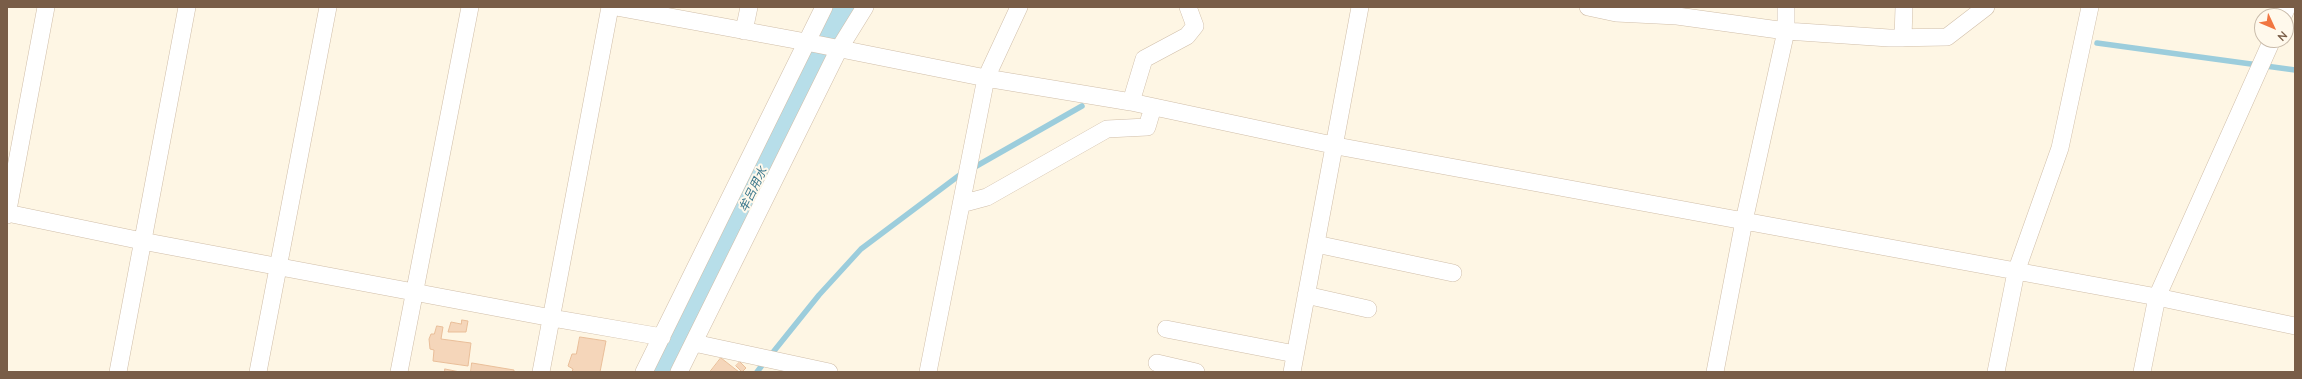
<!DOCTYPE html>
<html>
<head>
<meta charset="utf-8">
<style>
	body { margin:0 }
	#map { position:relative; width:2302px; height:379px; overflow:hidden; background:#fef6e4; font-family:"Nunito Sans",sans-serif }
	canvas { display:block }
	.frame { position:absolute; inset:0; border:8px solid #795d47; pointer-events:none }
	.north { position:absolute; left:2254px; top:8px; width:40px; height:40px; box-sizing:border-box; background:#fff9ec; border:1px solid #c9bbaa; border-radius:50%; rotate:134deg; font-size:11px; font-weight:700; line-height:16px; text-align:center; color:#795d47 }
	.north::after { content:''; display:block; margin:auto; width:14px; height:18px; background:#f17641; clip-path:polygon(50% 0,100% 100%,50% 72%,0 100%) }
</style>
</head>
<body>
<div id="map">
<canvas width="2302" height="379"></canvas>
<div class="frame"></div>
<div class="north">N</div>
</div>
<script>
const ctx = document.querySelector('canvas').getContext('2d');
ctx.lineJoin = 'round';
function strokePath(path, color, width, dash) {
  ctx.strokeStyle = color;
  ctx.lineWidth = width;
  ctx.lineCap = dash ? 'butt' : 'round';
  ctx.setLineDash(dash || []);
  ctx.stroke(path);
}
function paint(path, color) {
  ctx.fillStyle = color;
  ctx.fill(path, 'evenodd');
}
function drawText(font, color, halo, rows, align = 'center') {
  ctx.font = font + ' "Nunito Sans","Noto Sans JP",sans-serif';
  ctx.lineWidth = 4;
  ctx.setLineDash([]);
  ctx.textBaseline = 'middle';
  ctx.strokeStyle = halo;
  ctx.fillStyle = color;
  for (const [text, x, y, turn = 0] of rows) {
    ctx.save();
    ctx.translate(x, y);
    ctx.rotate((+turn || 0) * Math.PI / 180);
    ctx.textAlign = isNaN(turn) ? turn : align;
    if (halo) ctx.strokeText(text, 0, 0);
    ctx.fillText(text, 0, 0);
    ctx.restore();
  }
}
strokePath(new Path2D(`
	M2097 43 2295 70
	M973 168 1082 106
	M774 351 819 295 861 249 961 174
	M757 372 763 364`), '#9ccddc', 5.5);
strokePath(new Path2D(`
	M664 372 844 7`), '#b7dee9', 33);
const building = new Path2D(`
	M462 320 468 321 466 332H448L451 322 461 324Z
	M437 326 443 327 441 339 471 343 468 366 433 361 434 350 430 349 429 339 431 334H434Z
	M580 337 606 341 600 372H572L573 369 568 366 572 354H576Z
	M721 358 739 372H710Z
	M740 362 746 368 742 372 736 366Z
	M472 363 514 370V372H471Z
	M445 369 460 372H445Z`);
paint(building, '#f5d6ba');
strokePath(building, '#e9be99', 1);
const street = new Path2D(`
	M616 7 806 42 986 78 1131 102 1342 147 2157 297 2295 326
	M1588 7 1616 13 1677 16 1786 31 1889 38 1947 37 1986 7
	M2283 16 2287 7
	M744 31 749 7
	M1903 38 1904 7
	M1131 102 1144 59 1187 36 1195 26 1188 7
	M961 204 987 197 1107 129 1147 127 1153 107
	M7 213 142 241 552 318 662 337
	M7 215 46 7
	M1316 244 1453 273
	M1306 295 1368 309
	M1166 329 1295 354
	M694 343 829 372
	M1157 363 1196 372
	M118 372 187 7
	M258 372 328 7
	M399 372 470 7
	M541 372 610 7
	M644 372 824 7
	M679 372 839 49 865 7
	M928 372 986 78 1019 7
	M1292 372 1360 7
	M1715 372 1744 221 1786 31V7
	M1996 372 2016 272 2060 148 2090 7
	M2142 372 2157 297 2272 40`);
strokePath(street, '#d0bea9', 18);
strokePath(street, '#fff', 17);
drawText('italic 12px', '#3f7a8e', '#fff9ec', [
	["牟呂用水",754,190,-64]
]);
</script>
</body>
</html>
